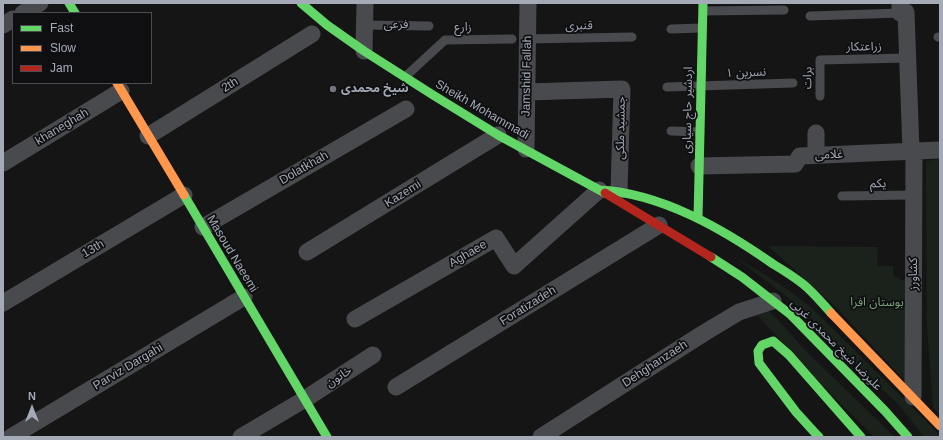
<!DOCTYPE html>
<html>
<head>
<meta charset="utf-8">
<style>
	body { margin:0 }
	#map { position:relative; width:943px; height:440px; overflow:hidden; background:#151515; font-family:Helvetica,sans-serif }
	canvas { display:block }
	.frame { position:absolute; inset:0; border:4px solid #a4abb7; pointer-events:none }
	.legend { position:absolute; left:12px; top:12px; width:140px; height:72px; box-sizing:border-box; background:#0f0f11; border:1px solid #4b4d53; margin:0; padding:5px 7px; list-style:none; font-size:12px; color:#a4abb7 }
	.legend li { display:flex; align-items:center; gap:8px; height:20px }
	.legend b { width:20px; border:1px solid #4b4d53 }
	.north { position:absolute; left:12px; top:388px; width:40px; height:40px; -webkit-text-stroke:3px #0f0f11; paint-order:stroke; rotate:0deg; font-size:11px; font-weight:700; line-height:16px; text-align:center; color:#a4abb7 }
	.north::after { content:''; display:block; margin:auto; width:14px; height:18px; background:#a4abb7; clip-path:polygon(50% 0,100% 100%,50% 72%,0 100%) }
</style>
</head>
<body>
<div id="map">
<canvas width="943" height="440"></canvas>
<div class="frame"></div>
<ul class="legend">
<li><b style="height:5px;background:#63d668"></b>Fast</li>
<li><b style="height:5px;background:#ff974d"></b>Slow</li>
<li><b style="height:5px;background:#b3261e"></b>Jam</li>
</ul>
<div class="north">N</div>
</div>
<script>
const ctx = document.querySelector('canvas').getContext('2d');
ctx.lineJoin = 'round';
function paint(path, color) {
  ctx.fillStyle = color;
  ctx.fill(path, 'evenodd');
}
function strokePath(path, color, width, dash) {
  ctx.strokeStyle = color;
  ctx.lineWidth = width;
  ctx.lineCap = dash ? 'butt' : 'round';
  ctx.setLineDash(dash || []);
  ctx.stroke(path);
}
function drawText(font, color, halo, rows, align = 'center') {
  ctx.font = font + ' Helvetica,"Noto Sans Arabic",sans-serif';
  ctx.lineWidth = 3.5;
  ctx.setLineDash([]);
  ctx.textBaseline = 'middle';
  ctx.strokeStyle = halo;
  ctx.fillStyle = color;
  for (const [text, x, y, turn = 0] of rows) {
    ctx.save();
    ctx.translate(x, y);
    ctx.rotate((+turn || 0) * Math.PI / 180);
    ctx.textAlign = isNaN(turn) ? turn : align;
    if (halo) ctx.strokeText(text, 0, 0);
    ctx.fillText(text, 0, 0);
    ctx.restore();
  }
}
paint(new Path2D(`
	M940 159V415L933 408 927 326 926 161Z
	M768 246 878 247 877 266H893V275L902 280 910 281 907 383 836 307Z
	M736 258C765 274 791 290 816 312L940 435V437H924L899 405 877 385 812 319 786 296Z
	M764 310 770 312 776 318 809 354 895 437H874L822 385 758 316 760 311Z`), '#1a221b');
strokePath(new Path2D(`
	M703 11 784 10
	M810 16 900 13
	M364 25 429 26
	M671 29 702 28
	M938 37H940
	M527 39 632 37
	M405 77 445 40 512 39
	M667 87 793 83
	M820 96V60L907 58
	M671 131 700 132
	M842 196 914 195`), '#484a4e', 9);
strokePath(new Path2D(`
	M900 3V13L906 12 911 151
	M23 13 40 3
	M3 25 13 19
	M364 51 365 3
	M527 92 622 89 619 191
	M816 133V155
	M148 136 312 34
	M526 149 528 3
	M3 163 121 91
	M699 166 795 164 800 156 940 150
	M203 227 406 109
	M307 252 498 135
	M3 303 184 195
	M355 319 496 238 514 266 599 190
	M396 387 659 225
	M913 397 914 151
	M11 437 244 297
	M241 437 305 399 373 355
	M541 437 704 333 739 312 773 301`), '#484a4e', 17);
strokePath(new Path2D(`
	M69 3 75 13
	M301 3 327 25 364 51 433 95 498 135 605 193
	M599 190C661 193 723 229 773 264 783 270 794 277 803 284 813 292 822 303 831 313
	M184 195 327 437
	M698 218 703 3
	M711 257 742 277 791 315 885 411 908 437
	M816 434 796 412 759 363 758 351 762 345 773 341 789 355 861 437
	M816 434 819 437`), '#63d668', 9);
strokePath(new Path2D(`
	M117 83 184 195
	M831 313 940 426`), '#ff974d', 9);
strokePath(new Path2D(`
	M605 193 711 257`), '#b3261e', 9);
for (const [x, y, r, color] of [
	[333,89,4,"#72767e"]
]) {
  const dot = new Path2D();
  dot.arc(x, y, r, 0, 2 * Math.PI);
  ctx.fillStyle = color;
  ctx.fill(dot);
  strokePath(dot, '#0f0f11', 1.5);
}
drawText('12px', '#a4abb7', '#0f0f11', [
	["فرعی",396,25],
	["قنبری",579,26,-1],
	["زارع",463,28],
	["زراعتکار",864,47,-1],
	["نسرین ۱",746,73,-2],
	["Jamshid Fallah",527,76,-89],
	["برات",808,78,-89],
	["2th",230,85,-32],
	["Sheikh Mohammadi",482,110,30],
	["اردشیر حاج سیاری",688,110,-89],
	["khaneghah",62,127,-31],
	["جمشید ملکی",621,128,-89],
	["غلامی",829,155,-2],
	["Dolatkhah",304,168,-30],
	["یکم",878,184,-2],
	["Kazemi",403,194,-32],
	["13th",93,249,-31],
	["Masoud Naeemi",232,254,59],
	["Aghaee",468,254,-30],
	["کشاورز",914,274,-90],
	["Foratizadeh",528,306,-32],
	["علیرضا شیخ محمدی غربی",836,345,45],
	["Dehghanzaeh",655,364,-33],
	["Parviz Dargahi",128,367,-31],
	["خاتون",339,377,-33]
]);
drawText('bold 12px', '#a4abb7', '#0f0f11', [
	["شیخ محمدی",341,89]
], 'left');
drawText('12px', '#7aa579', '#0f0f11', [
	["بوستان افرا",877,303]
]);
</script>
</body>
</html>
